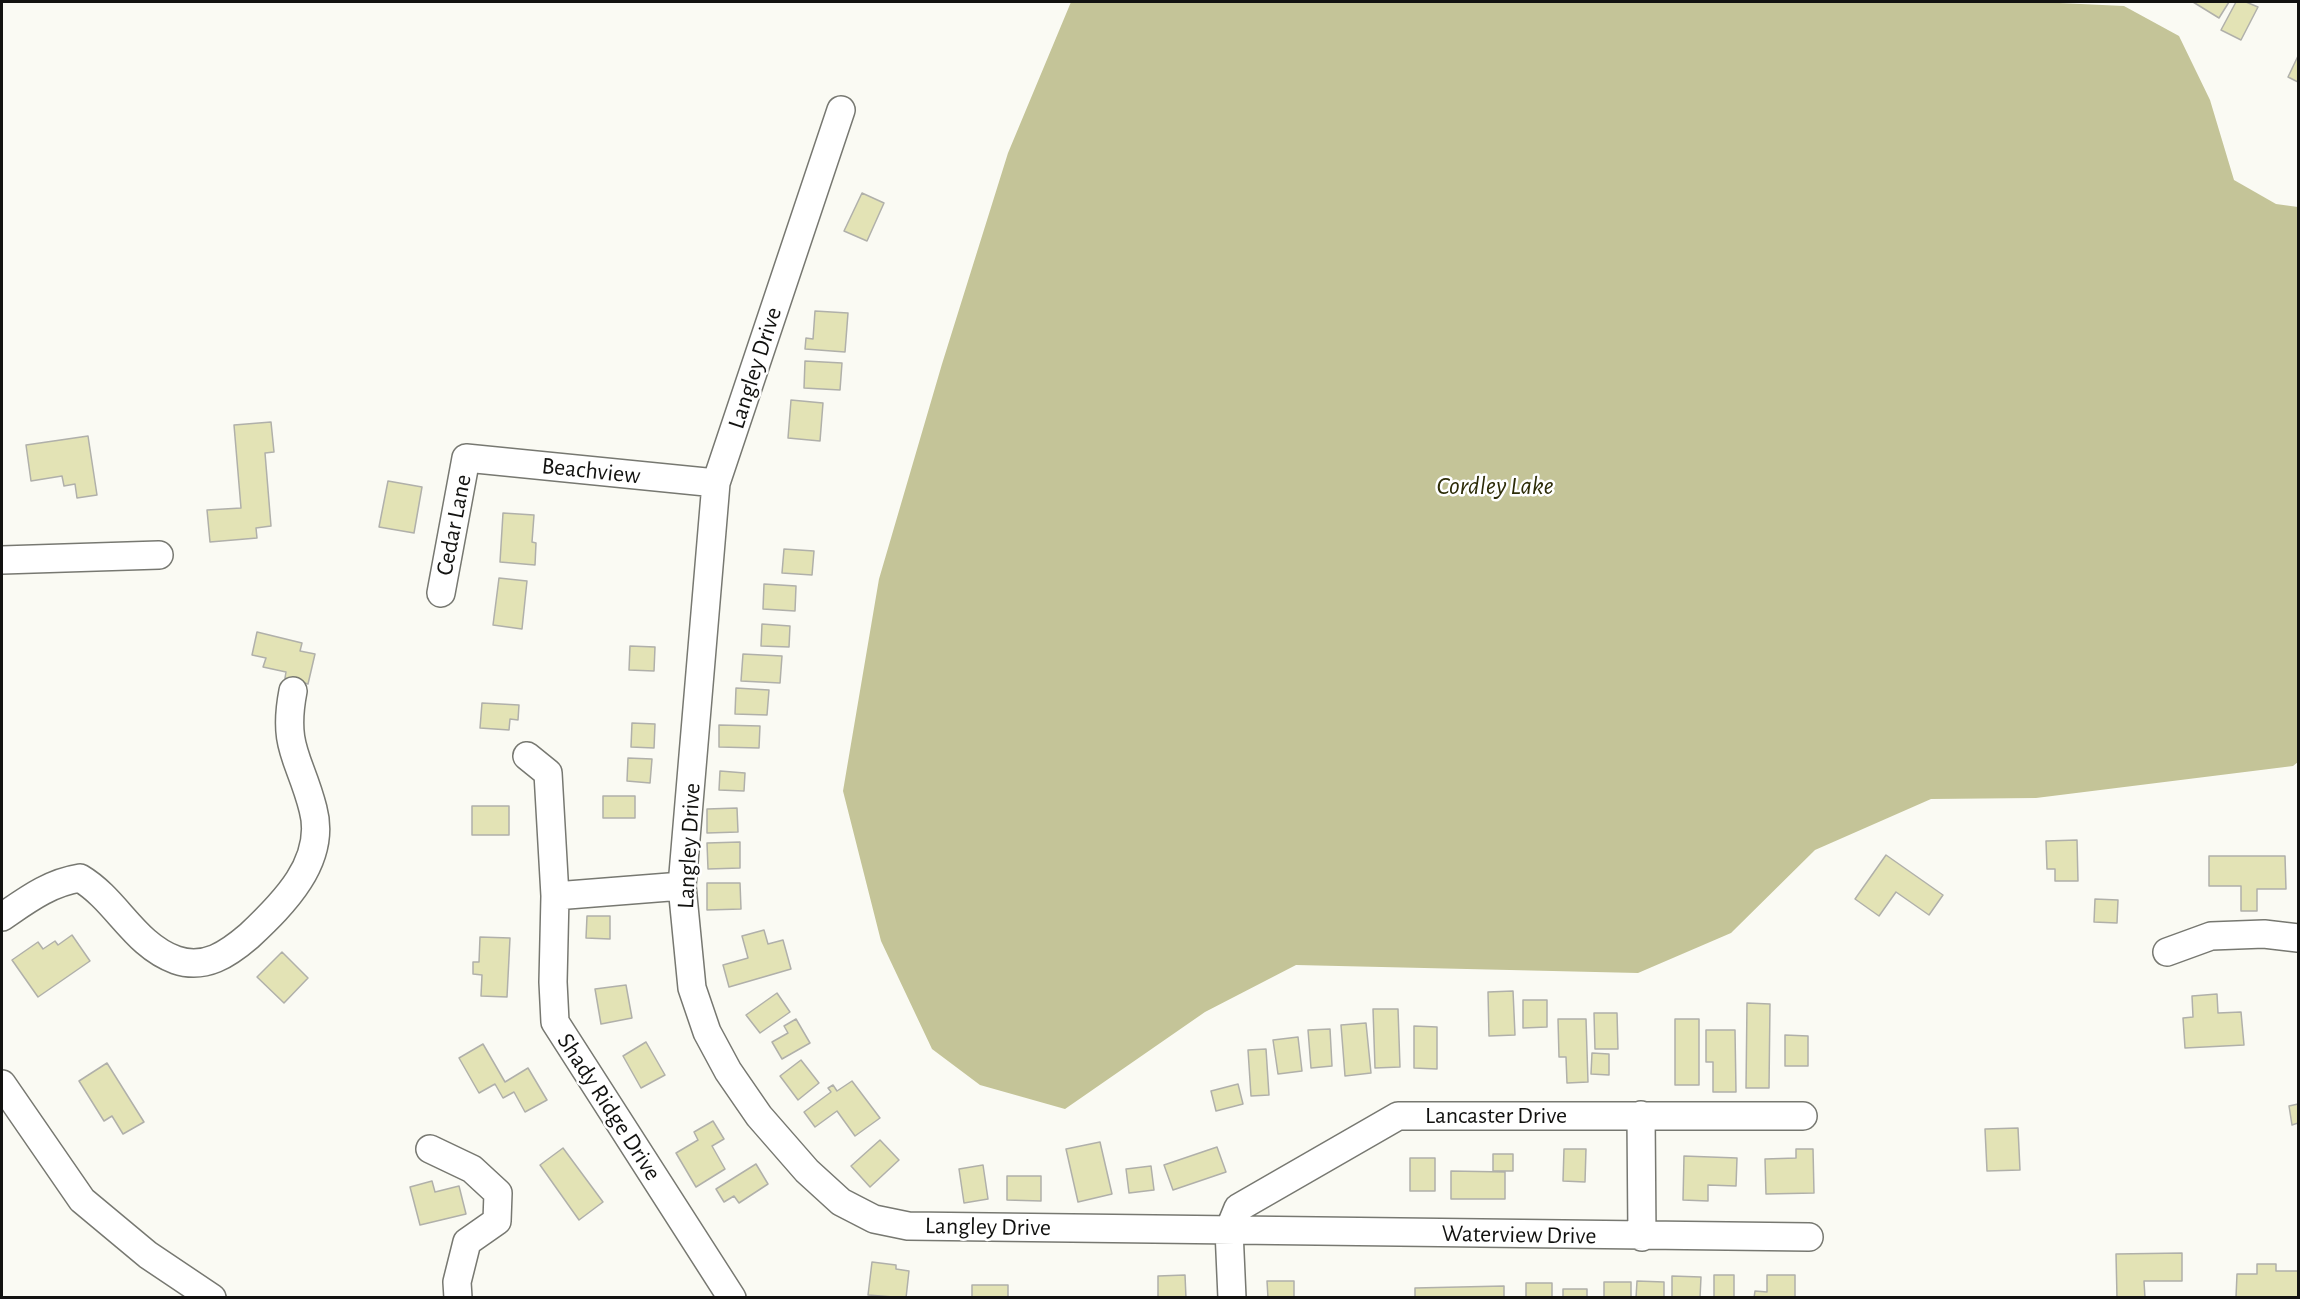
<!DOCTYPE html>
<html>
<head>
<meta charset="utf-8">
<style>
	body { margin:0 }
	#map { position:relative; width:2300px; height:1299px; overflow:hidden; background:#fafaf3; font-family:"Alegreya Sans",sans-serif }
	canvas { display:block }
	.frame { position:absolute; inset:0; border:3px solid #121210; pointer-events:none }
</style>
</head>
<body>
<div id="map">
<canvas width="2300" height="1299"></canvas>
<div class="frame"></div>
</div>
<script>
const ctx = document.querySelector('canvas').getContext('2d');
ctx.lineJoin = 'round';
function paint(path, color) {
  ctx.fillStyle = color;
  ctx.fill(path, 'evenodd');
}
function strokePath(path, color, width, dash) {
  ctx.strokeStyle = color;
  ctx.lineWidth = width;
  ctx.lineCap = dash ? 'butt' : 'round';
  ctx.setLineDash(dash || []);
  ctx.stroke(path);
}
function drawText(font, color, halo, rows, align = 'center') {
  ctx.font = font + ' "Alegreya Sans",sans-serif';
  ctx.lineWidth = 5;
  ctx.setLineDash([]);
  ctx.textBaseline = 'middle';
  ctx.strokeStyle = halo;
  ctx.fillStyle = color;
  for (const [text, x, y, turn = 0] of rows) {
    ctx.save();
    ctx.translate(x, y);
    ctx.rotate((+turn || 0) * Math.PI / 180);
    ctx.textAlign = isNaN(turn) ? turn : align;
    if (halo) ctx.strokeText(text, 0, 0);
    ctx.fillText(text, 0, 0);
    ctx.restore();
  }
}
paint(new Path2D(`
	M1071 2H2038L2124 6 2179 36 2210 100 2234 180 2276 204 2298 207V762L2293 766 2036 798 1931 799 1815 850 1731 933 1638 973 1296 965 1205 1012 1065 1109 980 1085 932 1049 881 941 843 791 879 579 942 364 1008 153Z`), '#c4c498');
const building = new Path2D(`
	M2193 2H2229L2219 18Z
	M2236 2H2246L2258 7 2241 40 2221 30Z
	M2298 56V82L2288 77Z
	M862 193 884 203 867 241 844 231Z
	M815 311 848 313 845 352 805 349 806 338 813 339Z
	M805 361 842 363 840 390 804 388Z
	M791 400 823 403 820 441 788 438Z
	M271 422 274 452 265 453 271 526 256 528 257 538 210 542 207 510 241 508 234 425Z
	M88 436 97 495 77 498 75 484 64 486 62 476 31 481 26 445Z
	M388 481 422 487 414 533 379 527Z
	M503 513 534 515 532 542 536 543 535 565 500 562Z
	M784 549 814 551 812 575 782 573Z
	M499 578 527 581 522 629 493 625Z
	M764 584 796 586 795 611 763 609Z
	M762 624 790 626 789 647 761 646Z
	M257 632 302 643 300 651 315 654 308 684 285 678 286 672 263 667 266 658 252 655Z
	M630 646 655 647 654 671 629 670Z
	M743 654 782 656 780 683 741 681Z
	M736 688 769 690 767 715 735 714Z
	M482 703 519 705 518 720 510 719 509 730 480 728Z
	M632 723 655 724 654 748 631 747Z
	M719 725 760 726 759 748 719 747Z
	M628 758 652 759 650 783 627 781Z
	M720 771 745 773 744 791 719 790Z
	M603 796H635V818H603Z
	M472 806H509V835H472Z
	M737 808 738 832 707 833V809Z
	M2077 840 2078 881H2055V869H2047L2046 841Z
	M740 842V868L708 869 707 843Z
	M1886 855 1943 895 1929 915 1896 892 1879 916 1855 899Z
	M2209 856H2285L2286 889H2257V911H2241V886H2209Z
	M707 883H740L741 909 707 910Z
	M2095 899 2118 900 2117 923 2094 922Z
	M587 916H610V939L586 938Z
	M764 930 768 944 783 940 791 969 729 987 723 965 748 958 742 936Z
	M72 935 90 961 38 997 12 960 38 942 43 949 55 941 58 945Z
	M480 937 510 938 507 997 481 996 482 975 473 974V962H479Z
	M282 952 308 978 284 1003 257 977Z
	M626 985 632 1018 601 1024 595 989Z
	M1513 991 1515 1035 1489 1036 1488 992Z
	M777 993 790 1012 760 1033 746 1015Z
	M2217 994 2218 1013 2241 1012 2244 1045 2185 1048 2183 1018 2193 1017 2192 996Z
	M1523 1000H1547V1027L1523 1028Z
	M1747 1003 1770 1004 1769 1088H1746Z
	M1373 1009H1398L1400 1067 1375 1068Z
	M1594 1013H1617L1618 1049H1595Z
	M796 1019 810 1043 782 1059 772 1042 788 1033 784 1026Z
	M1558 1019H1586L1588 1082 1567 1083 1566 1057H1559Z
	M1675 1019H1699V1085H1675Z
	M1366 1023 1371 1073 1345 1076 1341 1025Z
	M1414 1026 1437 1027V1069L1414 1068Z
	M1330 1029 1332 1066 1311 1068 1308 1030Z
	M1706 1030H1735L1736 1092H1713V1062H1706Z
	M1785 1035 1808 1036V1066H1785Z
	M1298 1037 1302 1071 1278 1074 1273 1040Z
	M646 1042 665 1075 641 1088 623 1056Z
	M483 1044 505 1082 528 1068 547 1100 525 1112 514 1092 503 1098 495 1084 479 1093 459 1058Z
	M1266 1049 1269 1095 1251 1096 1248 1050Z
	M1592 1053 1609 1054V1075L1591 1074Z
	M801 1060 819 1083 798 1100 780 1076Z
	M107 1063 144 1122 123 1134 112 1116 104 1121 79 1081Z
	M852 1081 880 1118 855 1136 837 1111 815 1127 804 1112 831 1092 828 1088 833 1085 837 1091Z
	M1238 1084 1243 1104 1216 1111 1211 1091Z
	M2298 1104V1123L2292 1125 2289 1106Z
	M713 1121 724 1139 712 1146 725 1169 696 1187 676 1153 698 1140 694 1132Z
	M2018 1128 2020 1170 1987 1171 1985 1129Z
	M880 1140 899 1160 870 1187 851 1166Z
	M1100 1142 1112 1194 1078 1202 1066 1149Z
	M1217 1147 1226 1172 1173 1190 1164 1165Z
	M563 1148 603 1202 579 1220 540 1165Z
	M1564 1149H1586L1585 1182 1563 1181Z
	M1796 1149H1813L1814 1193 1766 1194 1765 1159 1796 1158Z
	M1493 1154H1513V1171H1493Z
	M1684 1156 1737 1158 1736 1186 1708 1185V1201L1683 1200Z
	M1410 1158H1435V1191H1410Z
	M756 1164 768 1184 739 1203 734 1196 724 1202 716 1189Z
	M983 1165 988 1199 964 1203 959 1169Z
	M1151 1166 1154 1190 1129 1193 1126 1169Z
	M1451 1171 1505 1172V1199H1451Z
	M1007 1176H1041V1201L1007 1200Z
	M432 1181 435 1192 459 1186 466 1214 420 1225 410 1187Z
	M2182 1253V1281H2144L2145 1298H2117L2116 1254Z
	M872 1262 896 1265V1269L909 1271 906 1298 868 1295Z
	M2257 1264H2276V1271H2298V1297H2236L2237 1274H2257Z
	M1185 1275 1186 1298H1158V1276Z
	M1714 1275H1734V1298H1714Z
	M1767 1275H1795V1298H1754L1755 1291 1767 1292Z
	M1672 1276 1701 1277 1700 1298H1672Z
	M1267 1281H1294V1298H1268Z
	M1637 1281 1664 1282V1298H1636Z
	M1604 1282H1631V1298H1604Z
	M1526 1283H1552V1298H1526Z
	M972 1285H1008V1298H972Z
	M1504 1286V1298H1415V1288Z
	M1563 1289H1587V1298H1563Z`);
paint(building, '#e3e3b5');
strokePath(building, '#b0b0aa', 1.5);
const minor = new Path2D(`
	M841 110 716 483 682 886 692 988 707 1032 728 1071 759 1116 807 1171 841 1202 874 1219 908 1226 1809 1237
	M2 560 159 555
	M441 593 466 458 716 483
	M527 756 548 773 555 896 553 982 555 1022 732 1298
	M555 896 682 886
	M2 917C27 900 49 883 80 878 117 900 134 945 176 960 205 970 228 954 249 936 283 904 327 861 313 809 300 758 282 748 293 691
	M2167 952 2211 936 2264 934 2298 938
	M2 1084 82 1200 148 1255 212 1298
	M1641 1115 1642 1237
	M430 1149 472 1169 498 1193 497 1221 467 1242 457 1282 458 1298
	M1232 1298 1229 1230 1238 1208 1398 1116H1803`);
strokePath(minor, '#777871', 30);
strokePath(minor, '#fff', 27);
drawText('24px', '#121210', '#fff', [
	["Langley Drive",755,368,-72],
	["Beachview",591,471,6],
	["Cedar Lane",454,525,-79],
	["Langley Drive",689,846,-87],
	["Shady Ridge Drive",609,1107,57],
	["Lancaster Drive",1496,1116],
	["Langley Drive",988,1227,1],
	["Waterview Drive",1519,1235,1]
]);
drawText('italic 26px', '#2d2c07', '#fff', [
	["Cordley Lake",1495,486]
]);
</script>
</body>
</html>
